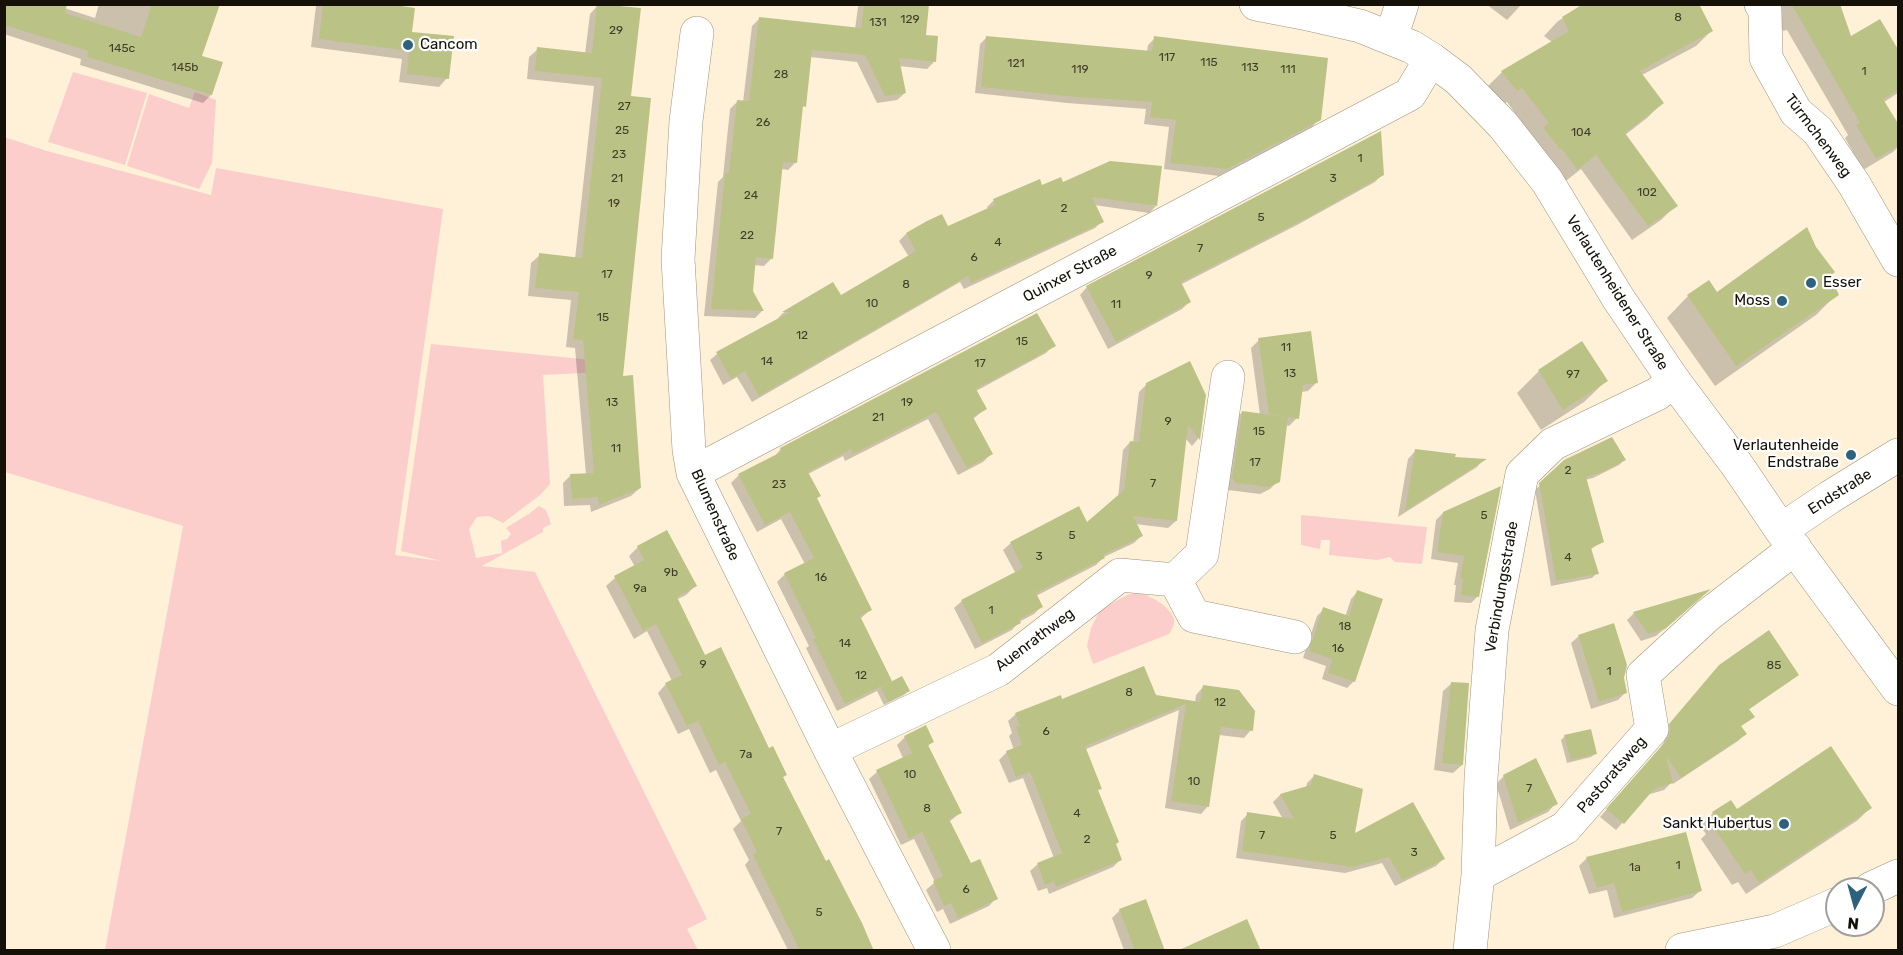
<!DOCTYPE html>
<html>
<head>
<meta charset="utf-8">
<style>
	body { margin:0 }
	#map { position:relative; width:1903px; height:955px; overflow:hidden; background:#fef1d8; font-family:Rubik,sans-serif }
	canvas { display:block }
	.frame { position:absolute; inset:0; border:6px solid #151109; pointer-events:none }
	.north { position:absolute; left:1825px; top:877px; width:60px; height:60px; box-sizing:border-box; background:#fff; border:2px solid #a1a09d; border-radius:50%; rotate:186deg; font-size:16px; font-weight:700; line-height:24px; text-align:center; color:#151109 }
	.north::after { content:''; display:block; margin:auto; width:21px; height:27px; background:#2d617d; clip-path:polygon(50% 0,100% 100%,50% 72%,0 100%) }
</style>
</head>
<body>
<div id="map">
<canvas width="1903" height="955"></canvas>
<div class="frame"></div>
<div class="north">N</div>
</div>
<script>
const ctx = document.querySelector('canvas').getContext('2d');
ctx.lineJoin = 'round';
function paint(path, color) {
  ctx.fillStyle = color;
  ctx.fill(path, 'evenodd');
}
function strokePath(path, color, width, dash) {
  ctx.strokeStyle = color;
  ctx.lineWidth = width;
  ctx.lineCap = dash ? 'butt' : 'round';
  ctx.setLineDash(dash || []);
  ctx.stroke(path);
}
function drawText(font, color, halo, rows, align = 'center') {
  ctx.font = font + ' Rubik,sans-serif';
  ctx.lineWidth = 4.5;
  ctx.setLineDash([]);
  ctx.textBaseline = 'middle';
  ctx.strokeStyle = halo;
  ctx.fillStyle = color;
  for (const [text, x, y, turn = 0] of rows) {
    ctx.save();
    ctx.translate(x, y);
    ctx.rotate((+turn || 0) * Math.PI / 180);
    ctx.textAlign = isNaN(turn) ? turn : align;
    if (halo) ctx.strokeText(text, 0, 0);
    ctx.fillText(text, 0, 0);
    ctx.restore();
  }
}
paint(new Path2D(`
	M73 72 147 93 125 165 48 142Z
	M195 92 216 100 212 163 199 189 127 166 149 94 189 108Z
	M4 137 47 151 211 195 216 168 443 209 395 555 441 561 401 551 431 344 602 361V372L543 375 550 484 540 495 503 523 489 516 477 517 469 529 476 558 502 553 501 541 507 539 511 534 506 528 530 513 539 506 546 510 551 524 543 528V532L482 566 535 572 707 919 687 929 698 950H105L183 526 5 472Z
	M1301 515 1427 527 1422 564 1395 562 1390 557 1377 560 1329 555 1330 540H1321L1320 549 1301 545Z
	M1137 592C1149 595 1170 606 1174 619 1175 624 1172 629 1169 634L1093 664 1087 646 1091 628 1100 610 1127 595Z`), '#fbcdcb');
paint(new Path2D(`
	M4 4H52L95 18 99 4H218L201 56 221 63 211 95 203 103 80 65 81 59 4 34Z
	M318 4H376L447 78 439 87 399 82 402 59 311 47 316 6Z
	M860 4H916L924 36 934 62 927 69 899 66 905 93 897 100 877 103 857 62 810 57 804 106 801 109 796 162 788 170 781 169 772 258 764 266 754 265 751 292 762 311 755 318 704 316 718 182 723 177 730 109 738 101 743 102 752 26 759 19 855 29 858 7Z
	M1486 4H1522L1507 20Z
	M1586 4 1711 31 1696 46 1642 75 1662 103 1647 118 1625 135 1676 205 1661 220 1632 240 1581 169 1562 184 1534 139 1507 102 1501 105 1487 87 1502 72 1552 42 1544 36 1558 21Z
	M1774 4H1839L1850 39 1898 54V93L1884 102 1898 128V147L1893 152 1863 170 1845 138 1848 135 1787 30 1783 31Z
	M598 5 630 97 621 378 640 488 631 496 591 512 590 505 564 506 563 483 571 475H586L575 348 566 347 571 300 528 296 531 263 540 255 575 259 594 86 527 79 529 57 538 49 585 54 590 14Z
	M987 37 1147 52 1148 45 1155 38 1319 119 1312 127 1219 176 1164 169 1169 127 1144 124 1146 109 1067 103 975 93 980 44Z
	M1383 174 1375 182 1297 225 1180 285 1189 302 1182 309 1108 349 1080 295 1087 287Z
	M1062 184 1156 206 1149 213 1094 205 1102 221 1095 228 964 289 960 282 752 402 737 377 723 385 710 360 717 354 781 318H778L783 313 832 284 840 297 909 257 899 241 906 234 941 216 947 228 988 210 987 207 994 200Z
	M1828 277 1837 294 1816 315 1715 386 1667 318 1687 297 1708 282 1717 294Z
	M1259 340 1316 383 1308 391 1301 392 1297 418 1289 426 1285 425 1278 481 1270 489 1260 494 1228 490 1235 420 1242 412 1260 415 1251 348Z
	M1054 345 1046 353 976 391 985 409 973 419 991 454 983 462 958 475 928 419 845 461 843 456 808 474 816 499 870 610 860 619 892 683 908 691 904 695 884 705 877 691 837 711 806 648 809 646 777 582 785 574 805 564 781 519 757 532 731 483 739 475 773 458 781 449Z
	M1539 371 1606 381 1584 402 1541 430 1517 393Z
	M1147 384 1205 395 1198 439 1192 446 1185 438 1176 521 1168 528 1135 524 1141 536 1134 543 1104 557 1096 565 1036 596 1041 607 1034 614 1019 622 1012 630 975 649 954 608 962 601 1016 574 1003 550 1011 543 1086 525 1118 498 1123 450 1130 442 1133 443 1139 392Z
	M1416 450 1453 458 1483 460 1477 467 1398 517 1408 459Z
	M1624 460 1619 465 1593 478 1585 480 1602 541 1590 550 1597 573 1592 578 1551 586 1535 490 1565 461Z
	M1499 489 1478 596 1471 603 1454 602 1456 585H1454L1458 563 1431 559 1436 520 1443 513Z
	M638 547 695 586 686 595 676 600 705 657 785 775 782 778 872 950H788L745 865 749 860 733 829 741 821 716 770 710 773 689 729 678 734 658 693 666 684 672 681 647 631 634 639 606 586 615 578 635 567 629 556Z
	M1357 592 1354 681 1347 688 1322 679 1326 666 1303 658 1317 616 1324 609 1345 617 1351 599Z
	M1702 596 1656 636 1641 641 1627 620 1634 613Z
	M1579 636 1623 677 1625 693 1618 700 1591 709 1571 643Z
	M1712 674H1797L1790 681 1748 710 1753 716 1740 727 1745 734 1738 741 1673 784 1672 782 1664 790 1647 795 1616 830 1600 817 1659 750 1664 742 1663 731Z
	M1452 683 1462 765 1453 773 1434 770 1443 691Z
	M1203 687 1251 730 1244 738 1219 735 1208 806 1201 814 1165 808 1179 710 1084 750 1100 788 1097 792 1121 859 1113 867 1049 894 1047 888 1038 891 1030 871 1038 864 1054 858 1023 778 1009 783 999 760 1007 752 1014 750 1009 736 1012 733 1008 721 1016 714 1061 701 1155 697 1195 702 1196 695Z
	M1565 736 1595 754 1591 757 1567 763 1561 740Z
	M905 737 933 741 927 747 960 813 949 822 970 865 996 898 989 906 950 924 943 909 937 912 926 890 935 882 914 839 901 845 869 779 877 772 903 758 897 745Z
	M1314 776 1353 836 1443 859 1436 866 1395 886 1382 863 1345 873 1236 858 1241 821 1248 814 1283 819 1273 802 1280 795 1306 788 1307 783Z
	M1504 776 1556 803 1548 812 1510 830 1496 784Z
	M1731 802 1736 811 1870 808 1858 820 1746 894 1738 882 1732 885 1701 839 1706 834 1700 826 1713 813Z
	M1587 858 1700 891 1692 898 1614 918 1607 890 1589 894 1579 866Z
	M1120 910 1164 950H1124L1112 918Z`), '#0003');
paint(new Path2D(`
	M4 4H67L65 13 141 37 152 4H220L202 56 223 62 212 95 87 57 88 51 4 25Z
	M323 4H387L415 8 412 32 454 36 449 79 407 74 409 51 319 39Z
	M597 4 641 8 631 96 651 98 623 376 633 375 641 488 599 505 598 497 572 499 570 474 594 473 583 340 573 339 579 292 535 288 539 253 582 258 602 78 535 71 537 47 592 53Z
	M864 4H929L926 35 938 36 936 62 899 58 906 93 885 96 865 55 812 50 806 107 803 106 797 163 783 162 773 259 756 257 753 291 764 311 711 309 725 173H729L737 100 749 101 759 17 861 28Z
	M1583 4H1699L1713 31 1640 71 1664 103 1625 133 1678 206 1648 226 1596 155 1577 170 1561 148 1560 149 1543 128 1549 123 1522 88 1517 91 1501 71 1569 31 1562 17Z
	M1791 4H1840L1851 36 1880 19 1899 51V90L1883 99 1899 125V145L1876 159 1856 125 1860 123Z
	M986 36 1152 51 1154 36 1328 58 1321 120 1227 169 1170 163 1176 120 1150 117 1152 102 1075 97 981 87Z
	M1381 131 1384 175 1307 218 1181 282 1191 302 1116 342 1086 286Z
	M1110 161 1162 166 1157 206 1092 197 1104 222 971 283 968 276 759 396 745 371 731 379 716 352 790 312H782L833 282 841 295 916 251 906 233 927 221 942 214 948 226 995 205 993 199 1040 179 1042 185 1061 177 1063 182Z
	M1807 227 1816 247 1835 272 1830 276 1839 295 1736 366 1687 295 1709 280 1717 292Z
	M1037 313 1056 346 976 389 987 409 973 417 993 454 967 468 936 412 853 454 851 449 808 472 821 496 817 498 872 610 860 616 892 681 845 704 813 639 816 638 784 573 814 558 790 512 765 525 738 474 781 452 780 448Z
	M1311 331 1318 383 1303 385 1299 419 1269 414 1258 338Z
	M1582 341 1608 381 1563 410 1538 370Z
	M1190 361 1206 395 1200 440 1188 425 1177 521 1133 516 1143 536 1103 555 1105 558 1036 593 1043 607 1019 619 1021 623 982 643 961 600 1023 568 1010 542 1079 506 1087 522 1124 490 1130 441 1139 442 1146 383Z
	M1242 411 1288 417 1280 482 1269 487 1236 483 1232 478Z
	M1612 437 1626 460 1600 473 1586 477 1604 542 1591 548 1599 574 1556 581 1539 483 1564 460Z
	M1415 449 1456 454 1455 457 1487 459 1405 511Z
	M1501 486 1479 597 1461 595 1463 578H1460L1464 556 1437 552 1443 512Z
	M667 530 697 586 677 597 705 655 721 647 769 748 773 746 787 775 783 777 826 861 829 859 862 923 874 951H800L753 855 757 852 741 819 751 814 725 762 719 765 698 721 687 726 665 683 682 675 656 624 643 631 614 576 644 560 637 546Z
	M1711 589 1665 629 1648 634 1633 612Z
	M1357 590 1383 599 1355 682 1328 673 1332 659 1309 651 1323 607 1349 616Z
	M1614 623 1627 665 1624 678 1627 693 1599 702 1578 635Z
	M1769 630 1799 675 1749 709 1755 717 1741 726 1747 734 1681 778 1666 756 1673 783 1654 789 1624 824 1606 809 1666 741 1670 734V723L1719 665Z
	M1144 666 1156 695 1200 702 1203 685 1239 690 1255 711 1253 731 1221 727 1209 807 1171 801 1186 704 1085 746 1102 789 1098 790 1119 842 1116 844 1122 860 1056 887 1054 881 1045 885 1037 863 1062 853 1030 772 1016 777 1006 751 1022 745 1016 727 1020 726 1015 713 1061 695 1062 699Z
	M902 676 910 691 888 702 881 687Z
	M1451 682 1469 683 1463 765 1442 763Z
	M926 725 934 742 928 745 962 813 949 819 971 863 980 859 998 899 958 918 951 903 944 906 933 881 943 876 922 832 909 839 876 770 912 753 904 736Z
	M1591 729 1597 754 1571 760 1564 735Z
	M1831 746 1872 808 1759 883 1751 870 1745 874 1712 825 1719 823 1712 812 1731 800 1737 809Z
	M1536 758 1558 804 1518 823 1503 775Z
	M1314 774 1363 789 1355 833 1413 802 1445 859 1402 880 1389 857 1353 867 1242 851 1247 812 1294 819 1280 794 1311 785Z
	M1686 832 1702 891 1622 912 1614 883 1597 888 1586 857Z
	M1146 899 1165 951H1135L1119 909Z
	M1247 919 1261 951H1177Z`), '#bbc286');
const street = new Path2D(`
	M1761 4 1765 11 1766 58 1796 112 1818 131 1854 184 1898 260
	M697 33 686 121 678 259 689 450 693 473 830 750 934 950
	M693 473 1410 94 1431 59
	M1175 580 1194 616 1295 637
	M830 750 998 670 1120 575 1175 580 1202 554 1228 377
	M1478 875 1565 828 1652 729 1643 675 1708 615 1795 548
	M1870 889 1898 876
	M1470 950 1478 875 1481 778 1492 630 1522 474 1553 444 1657 394 1674 381
	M1682 950 1775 931 1837 904`);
const secondary = new Path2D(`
	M1256 4 1303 13 1360 26 1412 47 1431 59 1458 79 1503 125 1547 181 1618 298 1674 381 1737 465 1781 530 1898 689
	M1391 38 1402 4
	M1781 530 1830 497 1898 455`);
strokePath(street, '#9e927c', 34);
strokePath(secondary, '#9e927c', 34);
strokePath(street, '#fff', 33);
strokePath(secondary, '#fff', 33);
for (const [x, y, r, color] of [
	[408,45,6,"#2d617d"],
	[1811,283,6,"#2d617d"],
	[1782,301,6,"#2d617d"],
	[1851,455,6,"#2d617d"],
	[1784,824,6,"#2d617d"]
]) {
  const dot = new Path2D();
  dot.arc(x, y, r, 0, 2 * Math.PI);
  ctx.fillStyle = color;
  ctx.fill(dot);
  strokePath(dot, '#fff', 2);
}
drawText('12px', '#3e3d28', null, [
	["8",1678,18],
	["129",910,20],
	["131",878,23],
	["29",616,31],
	["145c",122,49],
	["117",1167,58],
	["115",1209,63],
	["121",1016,64],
	["145b",185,68],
	["113",1250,68],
	["119",1080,70],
	["111",1288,70],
	["1",1864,72],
	["28",781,75],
	["27",624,107],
	["26",763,123],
	["25",622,131],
	["104",1581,133],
	["23",619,155],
	["1",1360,159],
	["21",617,179],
	["3",1333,179],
	["102",1647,193],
	["24",751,196],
	["19",614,204],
	["2",1064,209],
	["5",1261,218],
	["22",747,236],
	["4",998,243],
	["7",1200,249],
	["6",974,258],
	["17",607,275],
	["9",1149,276],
	["8",906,285],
	["10",872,304],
	["11",1116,305],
	["15",603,318],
	["12",802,336],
	["15",1022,342],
	["11",1286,348],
	["14",767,362],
	["17",980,364],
	["13",1290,374],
	["97",1573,375],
	["13",612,403],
	["19",907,403],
	["21",878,418],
	["9",1168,422],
	["15",1259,432],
	["11",616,449],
	["17",1255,463],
	["2",1568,471],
	["7",1153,484],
	["23",779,485],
	["5",1484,516],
	["5",1072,536],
	["3",1039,557],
	["4",1568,558],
	["9b",671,573],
	["16",821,578],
	["9a",640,589],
	["1",991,611],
	["18",1345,627],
	["14",845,644],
	["16",1338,649],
	["9",703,665],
	["85",1774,666],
	["1",1609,672],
	["12",861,676],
	["8",1129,693],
	["12",1220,703],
	["6",1046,732],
	["7a",746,755],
	["10",910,775],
	["10",1194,782],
	["7",1529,789],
	["8",927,809],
	["4",1077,814],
	["7",779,832],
	["7",1262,836],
	["5",1333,836],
	["2",1087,840],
	["3",1414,853],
	["1",1678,866],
	["1a",1635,868],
	["6",966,890],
	["5",819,913]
]);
drawText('15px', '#151109', '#fff', [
	["Cancom",420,45,"left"],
	["Esser",1823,283,"left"],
	["Moss",1770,301],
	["Verlautenheide",1839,446],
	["Endstraße",1839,463],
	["Sankt Hubertus",1772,824]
], 'right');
drawText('15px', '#151109', '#fff', [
	["Türmchenweg",1818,136,53],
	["Quinxer Straße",1070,274,-28],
	["Verlautenheidener Straße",1617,293,58],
	["Endstraße",1840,492,-32],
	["Blumenstraße",715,515,66],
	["Verbindungsstraße",1502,587,-80],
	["Auenrathweg",1035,640,-37],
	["Pastoratsweg",1612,775,-49]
]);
</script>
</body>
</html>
